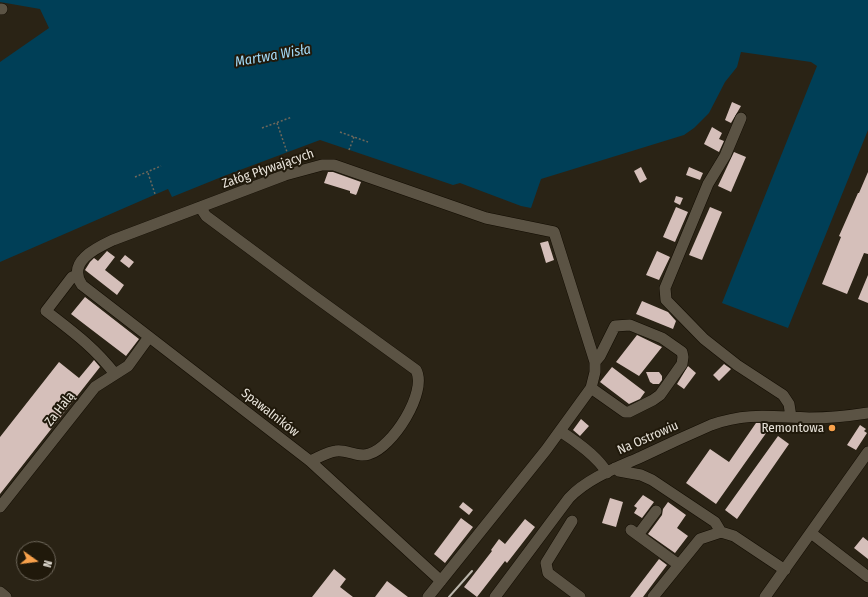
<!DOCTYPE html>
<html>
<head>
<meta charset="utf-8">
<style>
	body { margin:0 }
	#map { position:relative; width:868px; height:597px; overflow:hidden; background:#2a2315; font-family:"Fira Sans Condensed",sans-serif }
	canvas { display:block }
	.north { position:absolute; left:16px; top:541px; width:40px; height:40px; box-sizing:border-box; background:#20190b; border:1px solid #70695d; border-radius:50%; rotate:104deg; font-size:11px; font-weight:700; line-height:16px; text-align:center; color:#e7e2d9 }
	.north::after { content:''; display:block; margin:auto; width:14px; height:18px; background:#f8a14b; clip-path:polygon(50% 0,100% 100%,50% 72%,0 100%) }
</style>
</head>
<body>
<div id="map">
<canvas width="868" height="597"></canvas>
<div class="north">N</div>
</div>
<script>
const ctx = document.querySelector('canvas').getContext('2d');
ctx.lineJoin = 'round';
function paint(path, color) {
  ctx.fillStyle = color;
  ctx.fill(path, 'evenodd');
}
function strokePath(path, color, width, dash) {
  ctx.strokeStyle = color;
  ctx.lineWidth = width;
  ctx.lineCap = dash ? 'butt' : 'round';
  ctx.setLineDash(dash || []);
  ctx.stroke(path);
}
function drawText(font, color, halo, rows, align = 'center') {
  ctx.font = font + ' "Fira Sans Condensed",sans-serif';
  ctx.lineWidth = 4;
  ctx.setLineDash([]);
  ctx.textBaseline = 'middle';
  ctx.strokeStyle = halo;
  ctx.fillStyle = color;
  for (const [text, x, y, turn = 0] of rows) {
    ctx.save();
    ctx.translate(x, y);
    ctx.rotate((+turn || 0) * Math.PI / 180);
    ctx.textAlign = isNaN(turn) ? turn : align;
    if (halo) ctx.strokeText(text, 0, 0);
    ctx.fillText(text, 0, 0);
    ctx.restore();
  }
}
paint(new Path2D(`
	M0 0H868V130L788 328 722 303 817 66 811 62 741 52 737 67 725 82 709 113 694 128 684 135 541 179 531 208 521 206 460 183 453 185 320 140 224 176 172 197 168 189 0 262V62L49 28 40 9 0 2Z`), '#003f57');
paint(new Path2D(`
	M732 102 741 106 731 123 725 120Z
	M712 127 722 133 719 139 724 141 719 152 704 144Z
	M734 152 746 157 731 192 718 186Z
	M641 167 647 179 640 183 634 171Z
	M689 167 703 173 700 180 686 175Z
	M328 172H333L361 182 357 193 356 195 350 193V191L324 183Z
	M868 172V254L864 253 847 294 822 284 841 237 839 236 843 227 858 193H859Z
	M676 196 683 198 680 205 674 202Z
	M676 207 688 212 675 242 663 237Z
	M710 207 722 212 702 260 689 255Z
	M548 241 554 260 546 263 540 243Z
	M107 251 115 257 105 270 124 285 117 295 85 270 90 262 94 258 98 261Z
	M657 251 670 257 659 280 646 275Z
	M125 255 134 262 129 268 120 261Z
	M868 275V303L858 299Z
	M85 297 139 339 126 356 71 314Z
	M642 301 668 312 676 321 673 329 636 314Z
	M637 335 662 347 639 376 616 362Z
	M94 360 100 367 0 494V437L59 362 79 378Z
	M724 364 731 369 719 381 713 375Z
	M688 366 696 373 684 389 677 384Z
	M612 367 645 392 640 399 629 404 600 382Z
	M646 372H659L662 376V380L659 384H653L650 382Z
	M581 419 589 426 580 436 573 430Z
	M756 423H760L769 429 716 504 686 483 710 449 729 462Z
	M860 425 866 429 864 431 867 433 856 450 847 445Z
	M778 436 789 444 737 519 725 510Z
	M643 495 654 502 642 518 634 513 637 508 634 506Z
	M610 498 623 502 616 527 602 523Z
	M463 502 473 510 469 515 459 507Z
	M668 502 686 515 677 528 688 536 675 553 648 534 662 515 663 509Z
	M461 518 473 527 445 563 434 554Z
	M525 519 535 527 507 563 505 561 477 597 464 587 492 551 491 550 499 539 505 544Z
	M863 537 868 541V559L854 548Z
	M659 559 667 565 643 597H630Z
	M334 569 346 579 340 587 353 597H312Z
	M387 581 408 597H375Z`), '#d5bfba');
const minor = new Path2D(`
	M0 9H2
	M741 118 725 156 708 184 665 288 666 300 704 339 737 365 783 395 789 404 791 417
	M200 207 206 216 307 291 416 370C428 392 392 448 369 454 358 458 346 449 336 451 327 452 318 458 310 461
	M77 275 72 277 46 311C73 332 94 347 115 374
	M591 388 625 412H629L653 400 660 395 682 364 683 357 682 352 662 338 630 325 615 326 600 356 595 362
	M560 431C574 440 599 458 607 473
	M615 468 619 471 641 475 652 480 715 522 721 532
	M0 507 95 387 128 366 149 337
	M572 521 546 563 548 573 580 597
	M631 530 679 565
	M811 533 868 577
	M638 535 656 511
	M0 592 6 597
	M428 597 546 450 591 388 595 372V362L554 232 486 218 334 165H322L285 175 113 240C96 248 66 262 82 285L310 461 441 581
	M495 597 569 498C588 478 616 468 641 457 664 446 688 435 711 425 747 412 772 417 809 418 829 418 849 416 868 413
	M653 597 700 539 721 532 734 536 785 570
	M765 597 868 452`);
strokePath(minor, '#120c02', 12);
strokePath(new Path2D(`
	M277 123 287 152
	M262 128 292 117
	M340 132 368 142
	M349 150 354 137
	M148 173 155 194
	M135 177 161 166`), '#6e685b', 1.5, [2, 2]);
strokePath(minor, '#5b5344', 11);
strokePath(new Path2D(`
	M449 597 472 571`), '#bbb6ac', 2);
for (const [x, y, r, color] of [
	[832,428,4,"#f8a14b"]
]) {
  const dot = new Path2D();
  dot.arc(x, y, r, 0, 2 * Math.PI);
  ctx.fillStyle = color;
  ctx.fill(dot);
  strokePath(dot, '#20190b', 1.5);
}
drawText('13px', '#e7e2d9', '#20190b', [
	["Załóg Pływających",268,169,-19],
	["Za Halą",60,409,-52],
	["Spawalników",270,413,38],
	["Na Ostrowiu",648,438,-24]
]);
drawText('13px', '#e7e2d9', '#20190b', [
	["Remontowa",824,428]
], 'right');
drawText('italic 14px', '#a3dbf9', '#20190b', [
	["Martwa Wisła",273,56,-10]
]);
</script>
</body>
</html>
